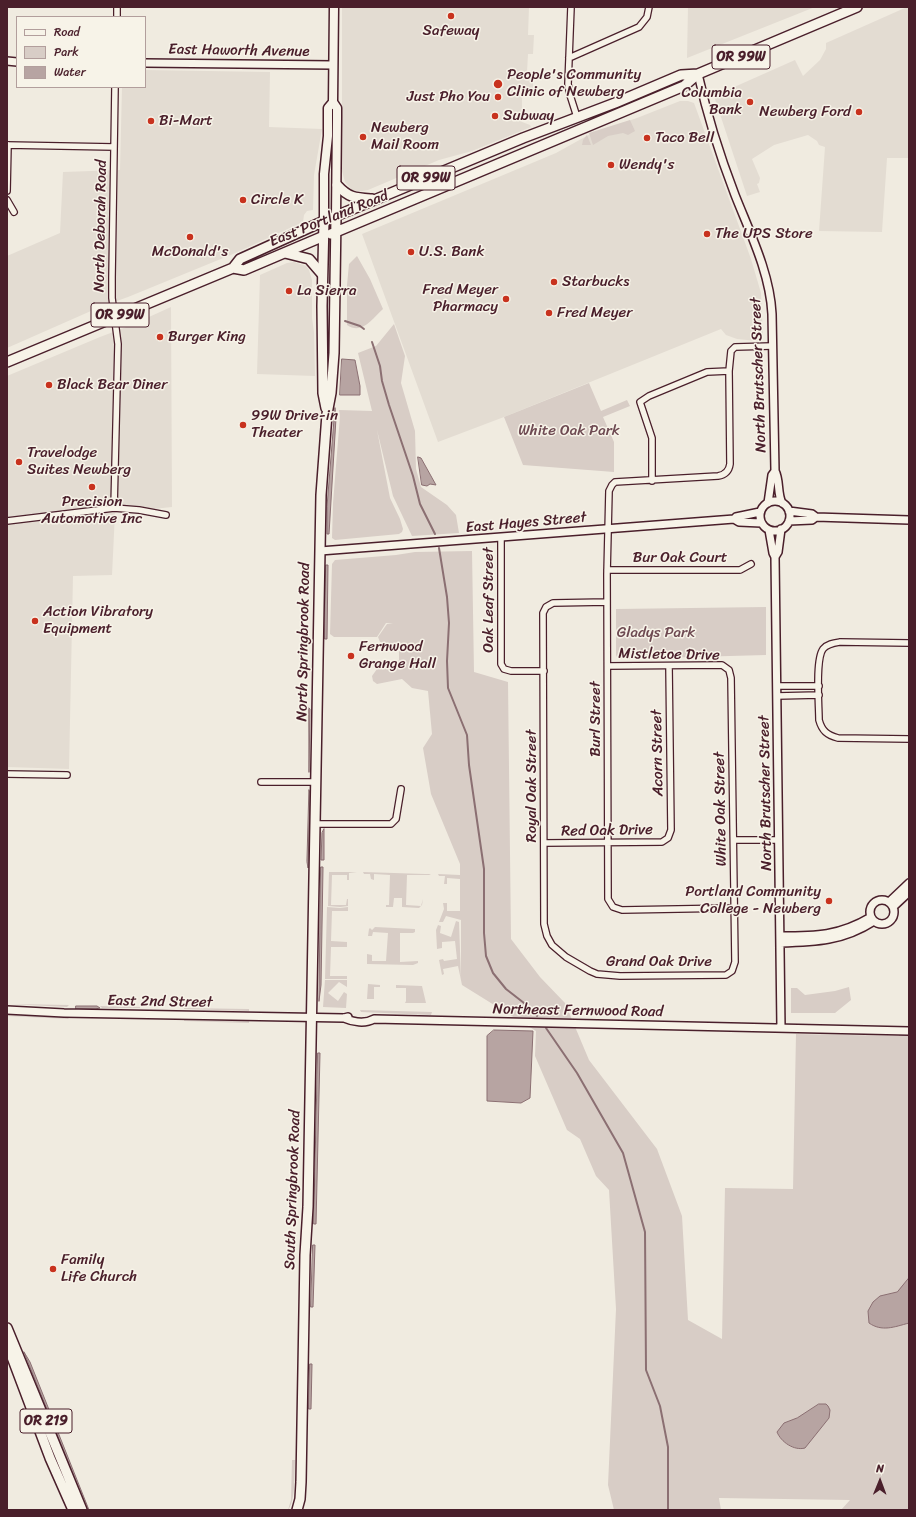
<!DOCTYPE html>
<html>
<head>
<meta charset="utf-8">
<style>
	body { margin:0 }
	#map { position:relative; width:916px; height:1517px; overflow:hidden; background:#f0ebe0; font-family:Sriracha,sans-serif }
	canvas { display:block }
	.frame { position:absolute; inset:0; border:8px solid #4a1f2b; pointer-events:none }
	.legend { position:absolute; left:16px; top:16px; width:130px; height:72px; box-sizing:border-box; background:#f7f3e8; border:1px solid #b29e9c; margin:0; padding:5px 7px; list-style:none; font-size:12px; color:#4a1f2b }
	.legend li { display:flex; align-items:center; gap:8px; height:20px }
	.legend b { width:20px; border:1px solid #b29e9c }
	.north { position:absolute; left:860px; top:1461px; width:40px; height:40px; -webkit-text-stroke:3px #f7f3e8; paint-order:stroke; rotate:1deg; font-size:11px; font-weight:700; line-height:16px; text-align:center; color:#4a1f2b }
	.north::after { content:''; display:block; margin:auto; width:14px; height:18px; background:#4a1f2b; clip-path:polygon(50% 0,100% 100%,50% 72%,0 100%) }
</style>
</head>
<body>
<div id="map">
<canvas width="916" height="1517"></canvas>
<div class="frame"></div>
<ul class="legend">
<li><b style="height:5px;background:#f7f3e8"></b>Road</li>
<li><b style="height:11px;background:#d8cdc6"></b>Park</li>
<li><b style="height:11px;background:#b7a4a2"></b>Water</li>
</ul>
<div class="north">N</div>
</div>
<script>
const ctx = document.querySelector('canvas').getContext('2d');
ctx.lineJoin = 'round';
function paint(path, color) {
  ctx.fillStyle = color;
  ctx.fill(path, 'evenodd');
}
function strokePath(path, color, width, dash) {
  ctx.strokeStyle = color;
  ctx.lineWidth = width;
  ctx.lineCap = dash ? 'butt' : 'round';
  ctx.setLineDash(dash || []);
  ctx.stroke(path);
}
function drawText(font, color, halo, rows, align = 'center') {
  ctx.font = font + ' Sriracha,sans-serif';
  ctx.lineWidth = 3;
  ctx.setLineDash([]);
  ctx.textBaseline = 'middle';
  ctx.strokeStyle = halo;
  ctx.fillStyle = color;
  for (const [text, x, y, turn = 0] of rows) {
    ctx.save();
    ctx.translate(x, y);
    ctx.rotate((+turn || 0) * Math.PI / 180);
    ctx.textAlign = isNaN(turn) ? turn : align;
    if (halo) ctx.strokeText(text, 0, 0);
    ctx.fillText(text, 0, 0);
    ctx.restore();
  }
}
paint(new Path2D(`
	M342 7H529L528 35H534L533 54H528L527 72H533V90L522 91V122L530 125 531 127 472 151 439 160 368 190 357 192 352 190 345 182 342 171Z
	M688 7H815L687 58Z
	M907 7H909V158H887L882 232 819 231 825 147 819 145 817 141 808 135 774 145 752 159 760 178 759 183 757 184 760 192 747 196 714 96 795 60 803 76 820 60 826 49V43Z
	M145 70 270 72 269 127 322 129 314 175 313 210 307 211 304 215 303 222 233 254 128 297 100 307 7 348V256L60 233 63 172 120 170 122 87H145Z
	M680 101H688L694 103 751 259 761 293 763 337 757 341 737 339 726 335 721 329 504 417 438 442 362 234 556 153 592 133 637 118Z
	M294 262 306 266 309 270 312 280V318L314 332 315 376 257 374 260 275 287 263Z
	M171 307 172 507 115 513 112 575 73 576 69 769 7 767V376L100 337 129 326Z`), '#e3dcd2');
paint(new Path2D(`
	M630 120 635 131 628 135 623 133 608 136 593 145 589 133Z
	M587 135 591 145H582L583 140Z
	M357 256 370 279 383 309C372 319 362 335 347 325V285L349 264Z
	M394 324 405 356 401 383 415 431 416 469 421 487 447 505 456 515 459 533 412 536 393 496 377 430 390 498 400 519 403 529 402 532 399 534 335 540 332 538 333 503 340 416 339 410 372 411 358 353 376 346Z
	M589 383 601 411 627 400 630 406 603 417 614 442V472L523 465 504 417Z
	M472 551 474 672 508 682 511 939 540 977 565 1003 589 1060 657 1149 682 1216 688 1320 722 1339 725 1188 793 1189 796 1034 899 1036V1033H909V1510H841L850 1500 719 1498 721 1510H614L608 1485 616 1309 609 1190 596 1176 580 1139 567 1130 535 1056 536 1031 462 985 458 966 443 969 444 974 442 975 439 960 443 959 444 961 457 959 455 941 442 942V948L437 949 436 930 438 925 441 926 440 933 451 937 456 921 459 922 461 979V920L446 916 443 922H439L444 909 443 903H447V911H460V879L447 878V884H444L445 876H439L438 874 460 875V864L431 794 423 748 432 734 428 691 412 688 402 679 377 684 373 681 372 676 377 669 395 666 399 660V648L380 642 378 637 387 624 393 623H386L377 637H334L330 634 332 564 335 560 396 555 415 552 412 621 415 552Z
	M766 607V655L621 659 617 657 616 655V609Z
	M329 872H357L349 873V880H347V875H332L331 905H346L347 899H348V906L340 907 328 906Z
	M363 872 425 874H431L429 875H407L406 905 421 906 423 899 422 905 419 908 402 907V898H394L393 907H386V905H389L390 875 374 874V880L371 879 370 874H364Z
	M327 907 340 908 348 907V911H332L331 941 347 942V947H331L330 976H347V979H325Z
	M375 927 415 929V932L413 933H400V962L418 961V963L413 965 367 964V954L372 955V961H386L388 933 373 932 372 936H368L369 929 370 928 372 930Z
	M325 980H347V987L339 982 328 993 338 1001 344 992 347 994 346 1008 323 1007Z
	M368 984 380 985V987H374V999H367Z
	M396 985 422 986 426 1003H405L406 1001V988H396Z
	M849 987 851 1000 835 1013H791V988H797L805 995 835 991Z
	M11 1004 69 1005 67 1007Z
	M100 1006 140 1007V1008H102Z
	M184 1008 248 1009H249V1011L184 1009Z
	M360 1010 432 1012 431 1015 361 1012Z
	M9 1014 67 1017 69 1019 7 1016Z
	M184 1020 249 1021V1023L184 1021Z
	M292 1460H295C294 1473 296 1500 288 1510L291 1500Z`), '#d8cdc6');
const water = new Path2D(`
	M342 359 355 360 360 386V395H340Z
	M335 408 336 418 329 534H327V507Z
	M418 457 421 458 436 485 430 484 427 486 422 485Z
	M326 565H328L327 639H325Z
	M309 708 310 709 309 772Z
	M309 790 310 794 308 868 307 862Z
	M324 829V860H321L322 833Z
	M321 867H323L321 985 319 1001Z
	M76 1006H97L100 1008 95 1009H76Z
	M494 1030 533 1031 530 1098 521 1103 487 1101V1036Z
	M318 1053H320L316 1224H314Z
	M313 1245H315L313 1307H311Z
	M909 1278V1323C894 1327 882 1332 869 1323L868 1311 873 1302 880 1296 897 1292Z
	M24 1352 30 1362 89 1510H88Z
	M310 1364H312L311 1409H309Z
	M819 1404H826L828 1406 830 1410 829 1418 805 1448C794 1451 781 1442 777 1432L784 1423 797 1418Z`);
paint(water, '#b7a4a2');
strokePath(water, '#8b6f72', 1);
strokePath(new Path2D(`
	M345 321 360 326 364 329
	M372 342 380 366 382 381 389 405 413 476 420 504 435 534
	M439 548 447 597 449 623 447 661 448 688 467 735 469 765 484 869V933L486 956 493 973 506 989 533 1010 537 1016
	M546 1028 577 1073 623 1153 645 1232 646 1370 660 1406 668 1447V1510`), '#8b6f72', 2);
const minor = new Path2D(`
	M571 7 568 84 570 95 577 117
	M117 17V7
	M569 58 639 27 647 17 649 7
	M7 145 114 147
	M7 191 8 145
	M7 200 14 212
	M652 481V438L640 402 649 396 707 372 729 371
	M114 508 118 344 112 298V277L115 87
	M7 521 114 508 139 510 166 515
	M501 538V664L504 669 511 671H544
	M607 570H740L751 564
	M607 602 553 603 546 607 543 613 544 924 547 936 552 945 566 957 590 971 597 974 620 976 726 975 732 971 735 962 731 678 729 670 722 665 608 666
	M909 643 840 642C834 643 827 644 823 649 815 660 819 705 819 720 822 731 827 735 838 738L909 739
	M777 686H819
	M777 696 819 695
	M7 774 67 775
	M261 782H316
	M316 824H391L396 819 401 789
	M734 840H779
	M544 843 662 842 668 838 671 830 669 666
	M734 908 622 910 613 907 608 899 607 574 609 491 612 485 615 482 718 476C725 475 729 471 730 464L729 371 731 351 735 347 772 346`);
const tertiary = new Path2D(`
	M7 61 17 62
	M145 63 333 65
	M698 74C707 115 720 156 735 195 750 233 770 273 772 314L775 471C780 480 777 493 782 503
	M760 516a15 15 0 1 1 30 0a15 15 0 1 1-30 0Z
	M768 503 772 475 775 471
	M789 511 812 514 816 517 909 520
	M734 519 739 522 761 523
	M789 521 812 520 816 517
	M769 530 773 553 775 557 781 1028
	M320 551 734 519 736 517 760 512
	M775 557 778 552 781 529
	M870 912a12 12 0 1 1 24 0a12 12 0 1 1-24 0Z
	M889 902 909 883
	M893 907 909 892
	M780 936C816 936 839 936 871 917
	M780 943C816 942 843 941 874 921
	M7 1010 64 1013 344 1018 348 1017
	M344 1018C353 1022 365 1024 374 1019L909 1031`);
const secondary = new Path2D(`
	M334 7 333 102 337 108V118L336 216
	M324 221V174L328 136V108L333 102`);
const primary = new Path2D(`
	M285 253 309 259 322 274
	M233 268 244 270 324 236
	M7 362 233 268 240 259 324 221
	M7 1328 82 1510
	M7 1344 50 1458 73 1510`);
const trunk = new Path2D(`
	M337 185C349 198 355 198 372 199
	M331 234 684 86 698 74 857 7
	M326 408 323 393 322 306 324 221 523 138 615 103 681 75 698 74
	M297 1510 300 1499 301 1482 305 1255 308 1207 321 495 327 414 331 393 334 353 336 216`);
strokePath(minor, '#4a1f2b', 8);
strokePath(tertiary, '#4a1f2b', 10);
strokePath(secondary, '#4a1f2b', 11);
strokePath(primary, '#4a1f2b', 12);
strokePath(trunk, '#4a1f2b', 12);
strokePath(minor, '#f7f3e8', 5.5);
strokePath(tertiary, '#f7f3e8', 7);
strokePath(secondary, '#f7f3e8', 8);
strokePath(primary, '#f7f3e8', 9);
strokePath(trunk, '#f7f3e8', 9);
for (const [x, y, r, color] of [
	[451,16,4,"#c8321e"],
	[498,84,5,"#c8321e"],
	[498,97,4,"#c8321e"],
	[750,102,4,"#c8321e"],
	[859,112,4,"#c8321e"],
	[495,116,4,"#c8321e"],
	[151,121,4,"#c8321e"],
	[363,137,4,"#c8321e"],
	[647,138,4,"#c8321e"],
	[611,165,4,"#c8321e"],
	[243,200,4,"#c8321e"],
	[707,234,4,"#c8321e"],
	[190,237,4,"#c8321e"],
	[411,252,4,"#c8321e"],
	[554,282,4,"#c8321e"],
	[289,291,4,"#c8321e"],
	[506,299,4,"#c8321e"],
	[549,313,4,"#c8321e"],
	[160,337,4,"#c8321e"],
	[49,385,4,"#c8321e"],
	[243,425,4,"#c8321e"],
	[19,462,4,"#c8321e"],
	[92,487,4,"#c8321e"],
	[35,621,4,"#c8321e"],
	[351,656,4,"#c8321e"],
	[829,901,4,"#c8321e"],
	[53,1269,4,"#c8321e"]
]) {
  const dot = new Path2D();
  dot.arc(x, y, r, 0, 2 * Math.PI);
  ctx.fillStyle = color;
  ctx.fill(dot);
  strokePath(dot, '#f7f3e8', 1.5);
}
for (const [x, y, w] of [
	[741,57,58],
	[426,178,58],
	[120,315,58],
	[46,1421,52]
]) {
  const box = new Path2D();
  box.roundRect(x - w / 2, y - 12, w, 24, 3);
  ctx.fillStyle = '#f7f3e8';
  ctx.fill(box);
  strokePath(box, '#4a1f2b', 1);
}
drawText('bold 14px', '#4a1f2b', null, [
	["OR 99W",741,57],
	["OR 99W",426,178],
	["OR 99W",120,315],
	["OR 219",46,1421]
]);
drawText('15px', '#4a1f2b', '#f7f3e8', [
	["Safeway",451,31,"center"],
	["People's Community",507,75],
	["Clinic of Newberg",507,92],
	["Columbia",742,93,"right"],
	["Bank",742,110,"right"],
	["Just Pho You",490,97,"right"],
	["Newberg Ford",851,112,"right"],
	["Subway",503,116],
	["Bi-Mart",159,121],
	["Newberg",371,128],
	["Mail Room",371,145],
	["Taco Bell",655,138],
	["Wendy's",619,165],
	["Circle K",251,200],
	["The UPS Store",715,234],
	["McDonald's",190,252,"center"],
	["U.S. Bank",419,252],
	["Starbucks",562,282],
	["Fred Meyer",498,290,"right"],
	["Pharmacy",498,307,"right"],
	["La Sierra",297,291],
	["Fred Meyer",557,313],
	["Burger King",168,337],
	["Black Bear Diner",57,385],
	["99W Drive-in",251,416],
	["Theater",251,433],
	["Travelodge",27,453],
	["Suites Newberg",27,470],
	["Precision",92,502,"center"],
	["Automotive Inc",92,519,"center"],
	["Action Vibratory",43,612],
	["Equipment",43,629],
	["Fernwood",359,647],
	["Grange Hall",359,664],
	["Portland Community",821,892,"right"],
	["College - Newberg",821,909,"right"],
	["Family",61,1260],
	["Life Church",61,1277]
], 'left');
drawText('15px', '#4a1f2b', '#f7f3e8', [
	["East Haworth Avenue",239,51,1],
	["East Portland Road",329,219,-22],
	["North Deborah Road",101,226,-89],
	["North Brutscher Street",759,375,-92],
	["East Hayes Street",526,523,-5],
	["Bur Oak Court",680,558],
	["Oak Leaf Street",489,600,-90],
	["North Springbrook Road",304,642,-89],
	["Mistletoe Drive",669,655,1],
	["Burl Street",596,719,-90],
	["Acorn Street",658,753,-91],
	["Royal Oak Street",532,786,-90],
	["North Brutscher Street",766,793,-91],
	["White Oak Street",721,809,-91],
	["Red Oak Drive",607,831,-1],
	["Grand Oak Drive",659,962],
	["East 2nd Street",160,1002,1],
	["Northeast Fernwood Road",578,1011,1],
	["South Springbrook Road",293,1190,-88]
]);
drawText('15px', '#6e4a52', '#f7f3e8', [
	["White Oak Park",569,431],
	["Gladys Park",656,633]
]);
</script>
</body>
</html>
